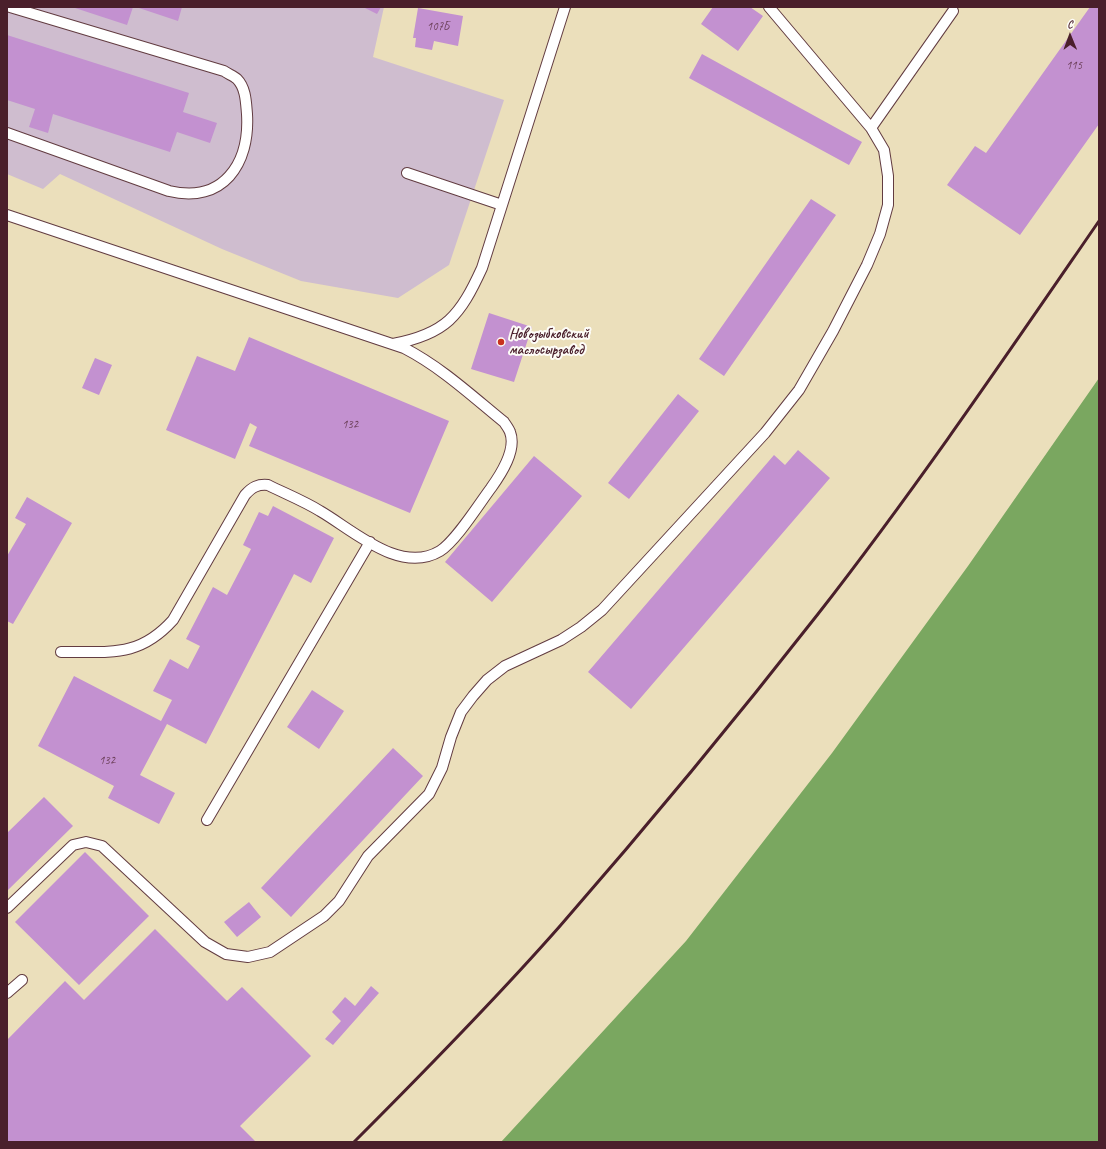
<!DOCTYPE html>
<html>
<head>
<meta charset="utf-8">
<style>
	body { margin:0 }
	#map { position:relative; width:1106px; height:1149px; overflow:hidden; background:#ebdfbb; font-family:Caveat,sans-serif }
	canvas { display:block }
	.frame { position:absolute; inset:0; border:8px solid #4a1f2b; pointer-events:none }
	.north { position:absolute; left:1050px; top:16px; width:40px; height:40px; -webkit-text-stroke:3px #fdfcf7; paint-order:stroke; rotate:359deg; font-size:11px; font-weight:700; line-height:16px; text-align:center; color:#4a1f2b }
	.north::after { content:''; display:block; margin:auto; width:14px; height:18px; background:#4a1f2b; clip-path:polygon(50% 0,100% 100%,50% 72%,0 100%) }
</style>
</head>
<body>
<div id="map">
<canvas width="1106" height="1149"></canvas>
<div class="frame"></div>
<div class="north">С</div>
</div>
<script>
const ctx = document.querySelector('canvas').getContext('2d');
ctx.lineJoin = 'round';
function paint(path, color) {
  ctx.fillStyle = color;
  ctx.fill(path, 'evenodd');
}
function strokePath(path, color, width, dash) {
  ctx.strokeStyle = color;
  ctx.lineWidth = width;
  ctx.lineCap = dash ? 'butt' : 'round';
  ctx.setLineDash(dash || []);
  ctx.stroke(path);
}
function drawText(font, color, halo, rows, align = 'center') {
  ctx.font = font + ' Caveat,sans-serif';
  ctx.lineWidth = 4;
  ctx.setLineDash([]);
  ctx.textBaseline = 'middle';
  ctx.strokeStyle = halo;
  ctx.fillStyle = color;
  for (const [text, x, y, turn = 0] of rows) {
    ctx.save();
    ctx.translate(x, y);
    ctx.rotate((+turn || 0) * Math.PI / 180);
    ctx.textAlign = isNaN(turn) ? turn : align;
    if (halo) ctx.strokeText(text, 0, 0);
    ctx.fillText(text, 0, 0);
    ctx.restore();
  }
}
paint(new Path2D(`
	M7 7H384L373 57 504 100 449 265 398 298 301 281 222 249 60 174 43 189 7 174Z`), '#cfbdcf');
paint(new Path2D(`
	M1099 378V1142H501L686 941 832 753 968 566Z`), '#7aa760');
paint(new Path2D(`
	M72 7H133L127 25Z
	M136 7H182L178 21Z
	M363 7H381L377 14Z
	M713 7H750L763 16 738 51 701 24Z
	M1090 7H1099V124L1020 235 947 185 975 146 986 153Z
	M418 8 463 16 458 46 434 41 432 50 415 47 416 38H413Z
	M7 35 189 93 183 112 217 123 210 143 177 132 170 152 53 114 48 133 29 127 35 109 7 100Z
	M702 54 862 142 849 165 689 78Z
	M811 199 836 215 724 376 699 359Z
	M489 313 532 327 514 382 471 369Z
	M249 337 449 421 410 513 249 446 257 427 250 423 235 459 166 430 197 356 235 371Z
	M95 358 112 365 99 395 82 388Z
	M678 394 699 411 629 499 608 483Z
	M798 450 830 478 631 709 588 672 774 455 785 465Z
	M534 456 582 496 492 602 445 562Z
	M27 497 72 523 13 624 7 621V556L26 524 15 518Z
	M273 506 334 538 311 583 294 574 206 744 167 724 140 775 175 793 159 824 108 798 114 786 38 746 74 676 161 721 172 700 153 691 170 659 188 669 200 646 186 639 213 587 227 595 251 549 243 545 259 512 268 516Z
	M312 690 344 711 319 749 287 727Z
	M393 748 423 776 291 917 261 888Z
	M44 797 73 826 7 891V833Z
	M85 852 149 916 79 985 15 922Z
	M249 902 261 917 237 937 224 922Z
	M155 929 227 1001 242 987 311 1056 240 1126 256 1142H7V1040L65 981 84 1000Z
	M371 986 379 993 333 1045 325 1039 341 1021 332 1012 345 997 355 1006Z`), '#c391d0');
const service = new Path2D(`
	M871 128 953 11
	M7 133 169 191C223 204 250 164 247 114 246 103 246 88 237 79 234 76 228 74 224 71L10 7
	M407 173 502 205
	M7 215 404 348C441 367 472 396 504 422 506 425 509 429 510 432 517 450 501 474 491 488 479 504 456 541 440 551 400 575 353 530 320 511 304 501 286 494 268 485 258 484 252 487 245 495L173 620C138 659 108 651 61 652
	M393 344C446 334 460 316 482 268L565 7
	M207 820 370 542
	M7 908 73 845 86 842 102 846 205 942 226 954 248 957 270 952 324 916 339 901 368 856 429 794 442 768 451 737 461 712 473 696 487 680 505 666 561 640 581 627 602 610 765 433 799 390 833 331 867 265 880 234 888 205V176L884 150 871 128 769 7
	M7 993 22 980`);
strokePath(service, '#623c41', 12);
strokePath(service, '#fff', 10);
strokePath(new Path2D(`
	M354 1142C424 1072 494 1001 560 926 649 824 735 720 818 614 917 487 1008 353 1099 221`), '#4a1f2b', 3);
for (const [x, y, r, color] of [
	[501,342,4,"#c8321e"]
]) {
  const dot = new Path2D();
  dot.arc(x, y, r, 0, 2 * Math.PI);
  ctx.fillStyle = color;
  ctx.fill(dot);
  strokePath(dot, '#fdfcf7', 1.5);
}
drawText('12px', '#683c54', null, [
	["107Б",438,27],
	["115",1074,66],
	["132",350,425],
	["132",107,761]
]);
drawText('bold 14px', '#4a1f2b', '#fdfcf7', [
	["Новозыбковский",509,334],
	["маслосырзавод",509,350]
], 'left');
</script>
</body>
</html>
